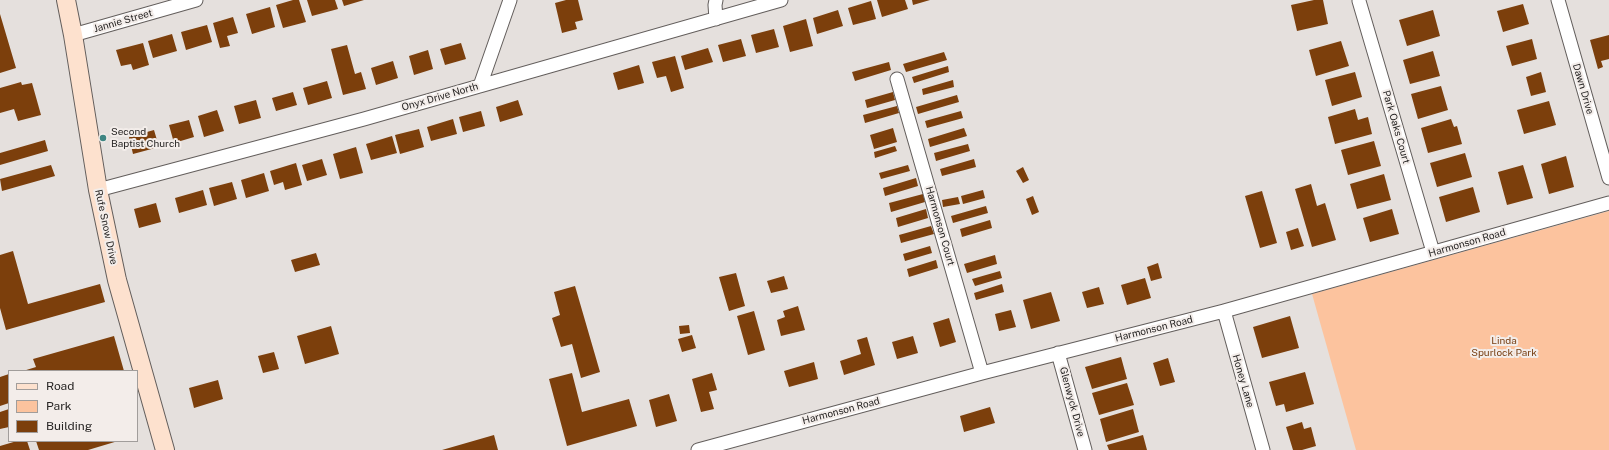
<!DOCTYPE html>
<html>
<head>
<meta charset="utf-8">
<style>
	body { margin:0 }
	#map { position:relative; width:1609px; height:450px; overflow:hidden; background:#e5e0dd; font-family:"Public Sans",sans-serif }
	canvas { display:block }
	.legend { position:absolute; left:8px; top:370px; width:130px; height:72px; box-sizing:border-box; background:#f3edea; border:1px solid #a19d9b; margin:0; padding:5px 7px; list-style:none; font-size:12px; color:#272524 }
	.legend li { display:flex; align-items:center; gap:8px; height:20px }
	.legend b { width:20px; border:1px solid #a19d9b }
</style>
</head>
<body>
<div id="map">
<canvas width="1609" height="450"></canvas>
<ul class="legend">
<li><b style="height:5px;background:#fde1ce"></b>Road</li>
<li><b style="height:11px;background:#fcc39e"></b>Park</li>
<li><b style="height:11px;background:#7c3f0c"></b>Building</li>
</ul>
</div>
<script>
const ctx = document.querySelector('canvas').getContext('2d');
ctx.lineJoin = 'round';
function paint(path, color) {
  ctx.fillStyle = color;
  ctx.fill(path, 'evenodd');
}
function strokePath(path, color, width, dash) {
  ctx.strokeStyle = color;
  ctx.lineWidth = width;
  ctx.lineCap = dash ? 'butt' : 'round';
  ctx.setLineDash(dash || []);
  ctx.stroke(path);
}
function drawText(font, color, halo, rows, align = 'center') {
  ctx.font = font + ' "Public Sans",sans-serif';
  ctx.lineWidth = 4;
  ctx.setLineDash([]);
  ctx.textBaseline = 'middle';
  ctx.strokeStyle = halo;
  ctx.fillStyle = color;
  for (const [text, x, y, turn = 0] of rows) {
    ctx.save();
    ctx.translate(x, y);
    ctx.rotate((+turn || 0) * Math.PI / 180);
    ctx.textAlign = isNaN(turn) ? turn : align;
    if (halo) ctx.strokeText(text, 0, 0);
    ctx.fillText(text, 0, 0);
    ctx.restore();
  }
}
paint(new Path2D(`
	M1609 211V450H1356L1312 294Z`), '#fcc39e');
paint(new Path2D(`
	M293 0H299L306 22 283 28 276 5Z
	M307 0H335L338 9 312 16Z
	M342 0H364L344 6Z
	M566 0H578L583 20 575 22 577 29 562 33 555 3Z
	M877 0H905L908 9 882 17Z
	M912 0H930L913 5Z
	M1314 0H1323L1328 24 1297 31 1291 5Z
	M871 1 876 19 853 25 848 8Z
	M1523 4 1529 24 1503 32 1497 11Z
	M270 7 275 27 252 34 246 14Z
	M838 10 843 26 817 34 813 18Z
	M1433 10 1440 36 1407 46 1399 20Z
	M0 14 16 68 0 73Z
	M233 17 238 33 227 36 230 46 220 48 213 23Z
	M806 19 813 46 790 52 783 26Z
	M207 25 212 42 186 50 181 32Z
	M774 29 779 47 756 53 751 35Z
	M172 34 177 51 153 58 148 41Z
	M1609 35V59L1601 61 1603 67 1598 69 1590 40Z
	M741 39 746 56 723 62 718 45Z
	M1532 39 1537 59 1512 66 1506 46Z
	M1341 41 1349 66 1316 76 1309 50Z
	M143 43 149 65 133 70 131 64 121 66 116 50Z
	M461 43 466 59 445 65 440 49Z
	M347 45 355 74 361 72 366 89 343 95 331 49Z
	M708 48 713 62 685 70 681 56Z
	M428 50 433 69 414 75 409 56Z
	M1433 51 1440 76 1410 84 1403 60Z
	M944 52 947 60 906 72 903 64Z
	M675 56 684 88 671 92 666 76 657 78 652 62Z
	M393 61 398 78 376 85 371 68Z
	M889 62 891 70 855 81 852 72Z
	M639 65 644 83 618 90 613 73Z
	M948 66 949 72 914 83 912 77Z
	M1355 72 1362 97 1332 106 1325 80Z
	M1541 72 1546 92 1531 96 1526 77Z
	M953 80 954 87 923 95 922 89Z
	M327 81 332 98 308 105 303 88Z
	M21 82 22 85 32 83 41 115 18 121 14 109 0 113V88Z
	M1441 86 1448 110 1418 119 1411 94Z
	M293 92 297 105 276 111 272 98Z
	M893 92 895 100 867 108 865 100Z
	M957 95 959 102 918 114 916 107Z
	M256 100 261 118 239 124 234 106Z
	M518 100 523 115 500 122 496 107Z
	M1549 101 1556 125 1524 134 1517 110Z
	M897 106 899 113 865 123 863 115Z
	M1355 109 1358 120 1368 117 1372 134 1335 144 1328 117Z
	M217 110 224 131 204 137 198 116Z
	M481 111 485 126 463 132 459 117Z
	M961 111 963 118 927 128 925 121Z
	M453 119 457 134 431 141 427 127Z
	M1451 119 1454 127 1457 126 1462 144 1428 153 1421 128Z
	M189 120 194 137 174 143 169 125Z
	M893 128 897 142 874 149 870 135Z
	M964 128 967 136 930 147 928 139Z
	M419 129 424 147 400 154 395 135Z
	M154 130 159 147 133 154 129 137Z
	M392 136 397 153 371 160 366 144Z
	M45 140 48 151 0 165V153Z
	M1374 141 1381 166 1348 175 1341 150Z
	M968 144 970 151 936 161 934 153Z
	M895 146 897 151 875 158 874 152Z
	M356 147 363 173 340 179 333 154Z
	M1465 153 1472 177 1437 187 1430 163Z
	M1566 156 1574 187 1549 194 1541 164Z
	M322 159 327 175 307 181 302 165Z
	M974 159 976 167 942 176 940 169Z
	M296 163 302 185 285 190 283 182 274 185 270 171Z
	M51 165 55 176 2 191 0 179Z
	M908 165 910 171 881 179 879 173Z
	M1523 165 1533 198 1507 205 1498 172Z
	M1023 167 1029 180 1023 183 1016 171Z
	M264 173 269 191 246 198 241 180Z
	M1384 174 1391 200 1357 209 1350 184Z
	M916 178 918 186 885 196 883 188Z
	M232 182 237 199 214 206 209 188Z
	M1311 184 1317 206 1325 203 1336 240 1312 247 1295 189Z
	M1473 187 1480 212 1446 222 1439 197Z
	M203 190 207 205 179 213 175 198Z
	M983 190 985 198 963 204 961 196Z
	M1262 191 1277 243 1260 248 1245 196Z
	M923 194 925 202 891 212 889 203Z
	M1033 196 1039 212 1032 215 1026 199Z
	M958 197 960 204 943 207 942 200Z
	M156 203 161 222 139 228 134 209Z
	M986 206 988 213 953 223 951 216Z
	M926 209 928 218 898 227 896 218Z
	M1392 209 1399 234 1370 242 1363 218Z
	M990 220 992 228 962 237 960 229Z
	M931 226 934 234 901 243 899 235Z
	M1298 228 1304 246 1291 250 1286 232Z
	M930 246 932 253 905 261 903 254Z
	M13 251 28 304 100 284 105 302 6 330 0 308V255Z
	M316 253 320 265 295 272 291 260Z
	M995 255 997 264 967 273 964 264Z
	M936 260 938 268 909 277 907 269Z
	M1158 263 1162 278 1151 281 1147 267Z
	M1000 271 1002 278 975 286 972 279Z
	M736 273 745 306 729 311 719 277Z
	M784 276 788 289 771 293 767 281Z
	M1145 278 1151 298 1127 305 1121 285Z
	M1002 284 1004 292 976 300 974 293Z
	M575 286 600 372 581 378 572 344 561 347 552 318 560 315 554 292Z
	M1099 287 1104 304 1087 308 1082 292Z
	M1051 292 1060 321 1031 329 1023 300Z
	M798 306 805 330 781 336 777 320 785 317 783 311Z
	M1011 310 1016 327 999 331 995 314Z
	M754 311 765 350 748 355 737 316Z
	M1290 316 1299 348 1262 358 1253 327Z
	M949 318 956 342 940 347 933 323Z
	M689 325 690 333 680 334 679 326Z
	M331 326 339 354 305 364 297 336Z
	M692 335 696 348 682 352 678 339Z
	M114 336 124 371H23L36 367 33 359Z
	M913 336 918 353 897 359 892 342Z
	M867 337 875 365 844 375 840 361 861 354 857 340Z
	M274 352 279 369 263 373 258 356Z
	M1121 357 1127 379 1092 389 1085 367Z
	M1168 358 1175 382 1160 386 1153 363Z
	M814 362 818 379 789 387 784 371Z
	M1305 372 1314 404 1286 412 1284 404 1276 406 1269 382Z
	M572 373 582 412 629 399 637 426 567 446 549 379Z
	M712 373 717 390 709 392 714 409 701 412 692 379Z
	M9 374V403L0 406V377Z
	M218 380 223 399 194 408 189 388Z
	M1127 383 1134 405 1099 415 1092 393Z
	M669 394 677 421 656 427 649 400Z
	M990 407 995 423 964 432 960 416Z
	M9 409V427L0 429V412Z
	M1133 409 1139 432 1106 442 1100 419Z
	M1302 422 1304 429 1311 427 1316 446 1302 450H1293L1286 427Z
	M494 435 498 450H442Z
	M1143 435 1147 450H1109L1107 445Z
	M17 441H27L30 450H0V446Z
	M36 441H118L88 450H39Z`), '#7c3f0c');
const minor = new Path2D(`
	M716 0 715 5 716 19
	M1558 0 1609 178
	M1359 1 1433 252
	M73 35 196 0
	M897 79 982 373
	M480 86 510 0
	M98 190 364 119 781 0
	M1224 311 1263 450
	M1058 353 1085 450
	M698 450 982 373 1224 311 1609 203`);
const secondary = new Path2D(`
	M66 0 73 35 98 190 117 280 165 450`);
strokePath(minor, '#635e5c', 15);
strokePath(secondary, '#635e5c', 20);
strokePath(minor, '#fff', 13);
strokePath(secondary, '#fde1ce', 18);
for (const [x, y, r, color] of [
	[103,138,4,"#3e8582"]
]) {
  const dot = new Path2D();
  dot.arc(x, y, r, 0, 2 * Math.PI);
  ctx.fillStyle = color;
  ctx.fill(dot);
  strokePath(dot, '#f3edea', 1.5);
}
drawText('10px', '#272524', '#f3edea', [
	["Jannie Street",123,21,-16],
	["Dawn Drive",1583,89,74],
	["Onyx Drive North",440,97,-16],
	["Park Oaks Court",1396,127,74],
	["Harmonson Court",940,226,74],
	["Rufe Snow Drive",106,227,78],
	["Harmonson Road",1467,243,-16],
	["Harmonson Road",1154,329,-14],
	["Honey Lane",1243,381,74],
	["Glenwyck Drive",1072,402,75],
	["Harmonson Road",841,411,-15]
]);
drawText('10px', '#272524', '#f3edea', [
	["Second",111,132],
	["Baptist Church",111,144]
], 'left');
drawText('10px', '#794116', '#f3edea', [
	["Linda",1504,341],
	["Spurlock Park",1504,353]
]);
</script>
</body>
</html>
